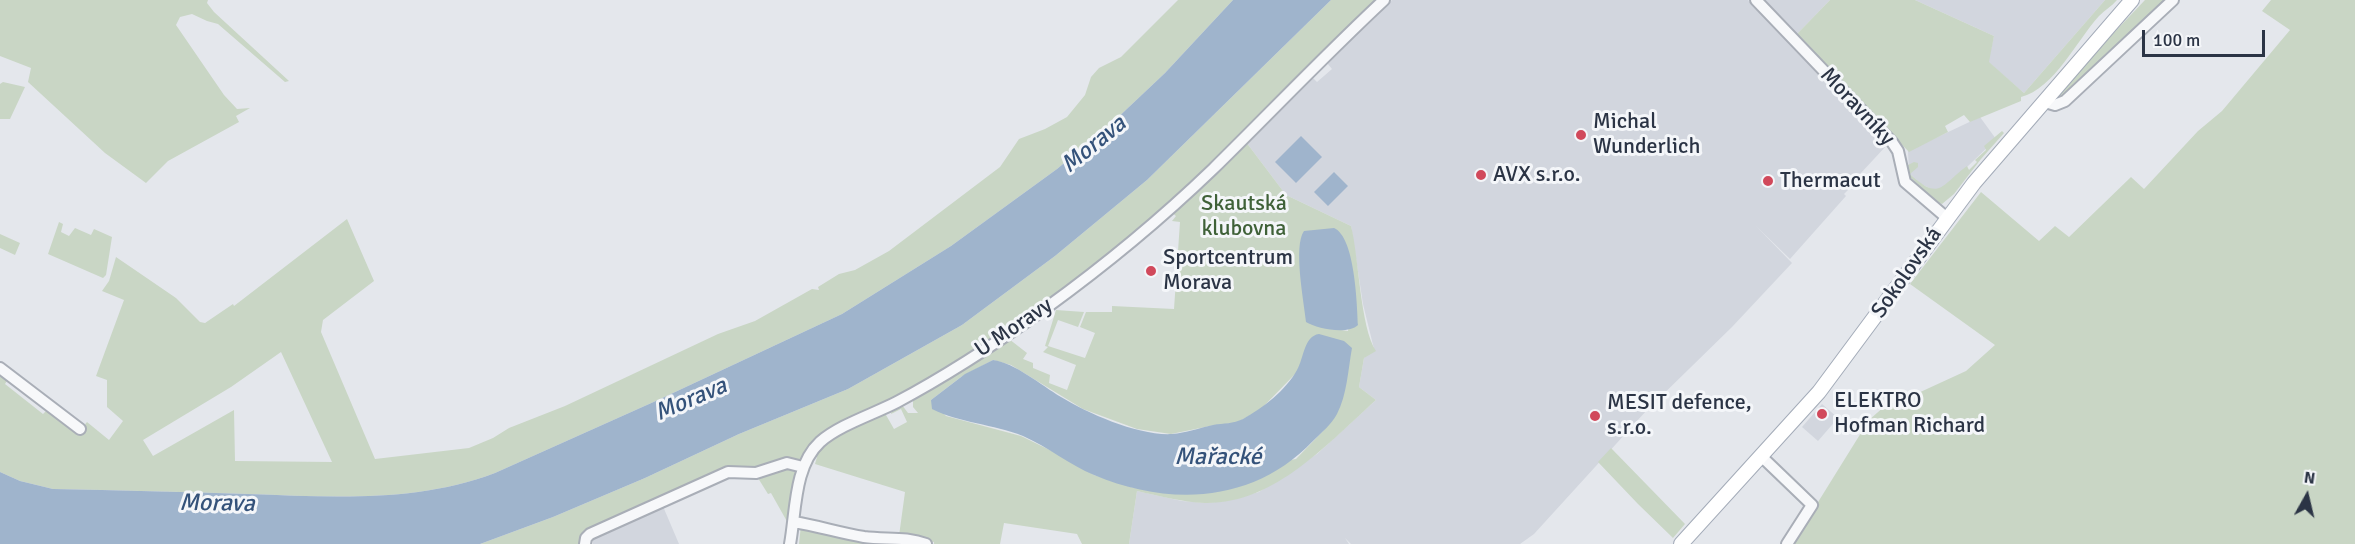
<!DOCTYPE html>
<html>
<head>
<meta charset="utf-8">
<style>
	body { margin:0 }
	#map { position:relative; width:2355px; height:544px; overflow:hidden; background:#e4e7ec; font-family:Signika,sans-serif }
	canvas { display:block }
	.north { position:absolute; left:2277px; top:466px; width:60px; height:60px; -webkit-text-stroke:4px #f4f6f9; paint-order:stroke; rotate:8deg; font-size:16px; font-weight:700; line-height:24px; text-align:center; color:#2b3445 }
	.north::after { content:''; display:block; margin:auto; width:21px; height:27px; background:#2b3445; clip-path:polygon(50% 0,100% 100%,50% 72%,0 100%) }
	.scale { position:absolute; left:2142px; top:30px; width:123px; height:27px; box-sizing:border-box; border:3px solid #2b3445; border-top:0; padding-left:8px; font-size:18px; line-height:21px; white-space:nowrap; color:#2b3445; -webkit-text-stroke:4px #f4f6f9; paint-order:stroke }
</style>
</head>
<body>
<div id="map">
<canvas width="2355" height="544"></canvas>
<div class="north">N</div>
<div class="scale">100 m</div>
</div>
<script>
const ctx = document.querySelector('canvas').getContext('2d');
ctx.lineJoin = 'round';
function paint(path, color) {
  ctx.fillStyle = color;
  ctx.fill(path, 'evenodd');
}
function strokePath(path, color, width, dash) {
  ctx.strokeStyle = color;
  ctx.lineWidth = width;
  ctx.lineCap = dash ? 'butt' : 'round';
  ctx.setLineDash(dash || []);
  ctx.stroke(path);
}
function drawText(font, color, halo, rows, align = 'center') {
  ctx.font = font + ' Signika,sans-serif';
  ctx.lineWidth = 6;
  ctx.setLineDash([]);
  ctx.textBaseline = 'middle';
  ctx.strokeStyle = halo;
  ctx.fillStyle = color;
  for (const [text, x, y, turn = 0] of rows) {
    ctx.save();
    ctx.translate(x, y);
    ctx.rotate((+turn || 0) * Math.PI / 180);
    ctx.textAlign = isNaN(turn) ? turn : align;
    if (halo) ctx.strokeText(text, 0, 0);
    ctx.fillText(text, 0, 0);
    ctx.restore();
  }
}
paint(new Path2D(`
	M1392 0H1748L1887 145 1847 188 1848 190 1844 194 1846 196 1790 259 1756 226 1792 263 1732 327 1647 410 1534 534 1520 544H1351L1345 538 1349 544H1129L1137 491 1182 501 1206 503 1225 501 1259 492 1317 454 1376 400 1359 387 1364 358 1374 349 1363 304 1351 226 1286 195 1246 142 1312 77 1317 82 1332 69 1327 63Z
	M1762 0H1830L1796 35Z
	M1915 0H2105L2024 93 1988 62 1994 36Z
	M1980 117 1996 139 1940 193 1921 184 1909 173 1908 151Z
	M1822 404 1838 418 1818 441 1802 427Z
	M662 504 679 544H593V536Z`), '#d2d6de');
paint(new Path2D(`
	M0 0H208L207 3 214 12 289 81 285 82 218 24 207 21 192 14 180 17 176 25 224 95 237 109 250 108 236 116 239 122 168 161 146 183 105 153 28 82 31 68 0 56Z
	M1178 0H1233L1165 73 1112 123 1057 169 951 246 842 314 658 400 495 473C416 503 331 497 248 494 183 492 118 490 53 489L20 481 0 472V372L8 379 5 384 43 414 47 410 78 433 87 422 109 440 123 421 107 407V380L96 376 124 300 102 291 109 281 116 257 176 298 200 322 205 323 233 304 234 306 347 219 374 281 323 320 321 332 375 459 469 448 493 438 509 428 565 406 718 334 755 321 812 289 819 290 818 287 839 274 855 270 889 251 1000 167 1019 139 1045 129 1067 117 1085 95 1091 77 1099 68 1121 57ZM281 352 332 462 235 461 234 410 153 456 143 440 231 387Z
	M1331 0H1381L1201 177 1104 261 968 358 823 436 801 459 759 469H734L625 516 582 544H480L553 517 645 478 739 434 848 389 962 325 1055 256 1147 180Z
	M1830 0H1915L1994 36 1989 62 2024 93 2105 0H2117C2112 6 2105 10 2099 16 2077 40 2054 89 2021 97V101L1970 122 1964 115 1945 126 1948 132 1909 152 1796 35Z
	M2145 0H2169L2061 102 2054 100 2107 40Z
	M2271 0H2355V544H1792L1869 420 1886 405 1896 402 1900 410 1916 404V394L1966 371 1995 345 1910 284 1981 192 2039 241 2055 226 2069 237 2131 177 2144 189 2198 131 2222 111 2290 30 2262 11Z
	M3 82 25 87 10 119H0V84Z
	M2002 131 2004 133 1981 159 1954 194 1942 204 1935 201 1906 173 1908 165 1914 162 1918 163V167L1910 174C1940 202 1941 185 1967 166L1969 170 1977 162 1975 160 1986 150 1984 146Z
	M1246 142 1286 195 1351 226C1359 257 1360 327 1376 351L1364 358 1359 387 1376 400C1328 443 1275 504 1205 503 1182 502 1159 496 1137 491L1129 544H1082L1077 534 1004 523 1000 544H934V542L899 536 905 492 815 464 817 457 815 454C829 433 860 424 881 414L886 415 894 429 907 422 901 409 891 414 892 410 902 405 908 413H918L913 407V398L1009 339 1027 353 1023 359 1033 363V368L1050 375 1049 383 1067 390 1076 365 1043 352 1048 347 1045 346 1056 310 1084 312 1078 327 1058 320 1048 346 1085 358 1095 333 1080 327 1086 312H1112V306L1174 309 1180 222 1172 221 1176 216 1170 211 1176 212ZM1352 268 1354 280 1348 331 1321 327ZM993 360 1011 365 1083 409 1137 429 1171 434 1215 425 1236 423 1260 410 1297 372 1326 428 1296 459 1134 488 1094 475 1058 454 1021 436 946 416 931 400 961 377Z
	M59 222 63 224 61 232 69 236 75 228 91 235 94 229 112 237 106 275 103 278 48 254Z
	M0 234 20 243 15 255 0 248Z
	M1611 448 1685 524 1673 538 1638 504 1598 462Z
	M783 467 795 470 796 476 789 525 771 493 768 494 758 478Z
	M801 525 806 526 805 530 830 533V536L881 544H799Z`), '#c9d6c5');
paint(new Path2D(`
	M1233 0H1331L1147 180 1055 256 962 325 848 389 739 434 645 478 553 517 480 544H0V472L20 481 53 489C118 490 183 492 248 494 331 497 416 503 495 473L658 400 842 314 951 246 1057 169 1112 123 1165 73Z
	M1301 136 1322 157 1296 183 1275 162Z
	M1334 172 1348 186 1328 206 1314 192Z
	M1334 228C1355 237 1357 304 1358 325 1348 335 1317 329 1306 322 1304 302 1293 246 1304 231Z
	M1319 334 1344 341 1352 348C1348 370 1347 395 1337 414 1331 425 1321 433 1313 441 1254 503 1170 507 1094 475 1070 465 1048 447 1023 436 993 424 960 423 932 409L931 400 965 374 993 360C1015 363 1041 385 1061 397 1089 414 1139 436 1172 434 1186 433 1199 428 1213 425 1224 423 1233 424 1243 419 1263 408 1286 390 1297 370 1304 358 1304 336 1319 334Z`), '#9fb4cc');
const minor = new Path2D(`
	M1756 0 1892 142 1898 151 1905 182 1947 218
	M2045 102 2055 105 2065 101 2173 0
	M0 368 80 429
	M1761 456 1812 505 1787 544
	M794 522C818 526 840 533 864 537 885 540 906 536 926 544
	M585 544 586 538 590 534 728 472 756 473 787 463 803 467
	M790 544C796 511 794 466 820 442 839 425 874 414 897 402 948 375 998 342 1046 308 1104 266 1161 219 1213 169 1270 113 1325 55 1384 0`);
const major = new Path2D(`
	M1681 544 1819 392 1974 183 2132 0`);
strokePath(minor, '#a9aeb7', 14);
strokePath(major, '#a3abb8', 16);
strokePath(minor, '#f7f8fa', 10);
strokePath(major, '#fff', 14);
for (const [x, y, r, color] of [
	[1581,135,6,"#d1495b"],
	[1481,175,6,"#d1495b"],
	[1768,181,6,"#d1495b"],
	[1151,271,6,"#d1495b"],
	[1822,414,6,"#d1495b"],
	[1595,416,6,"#d1495b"]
]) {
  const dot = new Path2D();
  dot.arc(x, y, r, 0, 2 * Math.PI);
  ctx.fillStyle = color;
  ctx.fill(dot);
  strokePath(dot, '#f4f6f9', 2);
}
drawText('22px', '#2b3445', '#f4f6f9', [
	["Moravníky",1857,107,47],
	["Sokolovská",1907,273,-55],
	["U Moravy",1014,328,-34]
]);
drawText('22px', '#2b3445', '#f4f6f9', [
	["Michal",1593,122],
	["Wunderlich",1593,147],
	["AVX s.r.o.",1493,175],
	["Thermacut",1780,181],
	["Sportcentrum",1163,258],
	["Morava",1163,283],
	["ELEKTRO",1834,401],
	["Hofman Richard",1834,426],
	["MESIT defence,",1607,403],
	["s.r.o.",1607,428]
], 'left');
drawText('22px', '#3f6138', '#f4f6f9', [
	["Skautská",1244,204],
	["klubovna",1244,229]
]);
drawText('italic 24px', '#34527a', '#f4f6f9', [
	["Morava",1094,145,-39],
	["Morava",691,400,-23],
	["Mařacké",1218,458],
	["Morava",217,504,1]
]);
</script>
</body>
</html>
